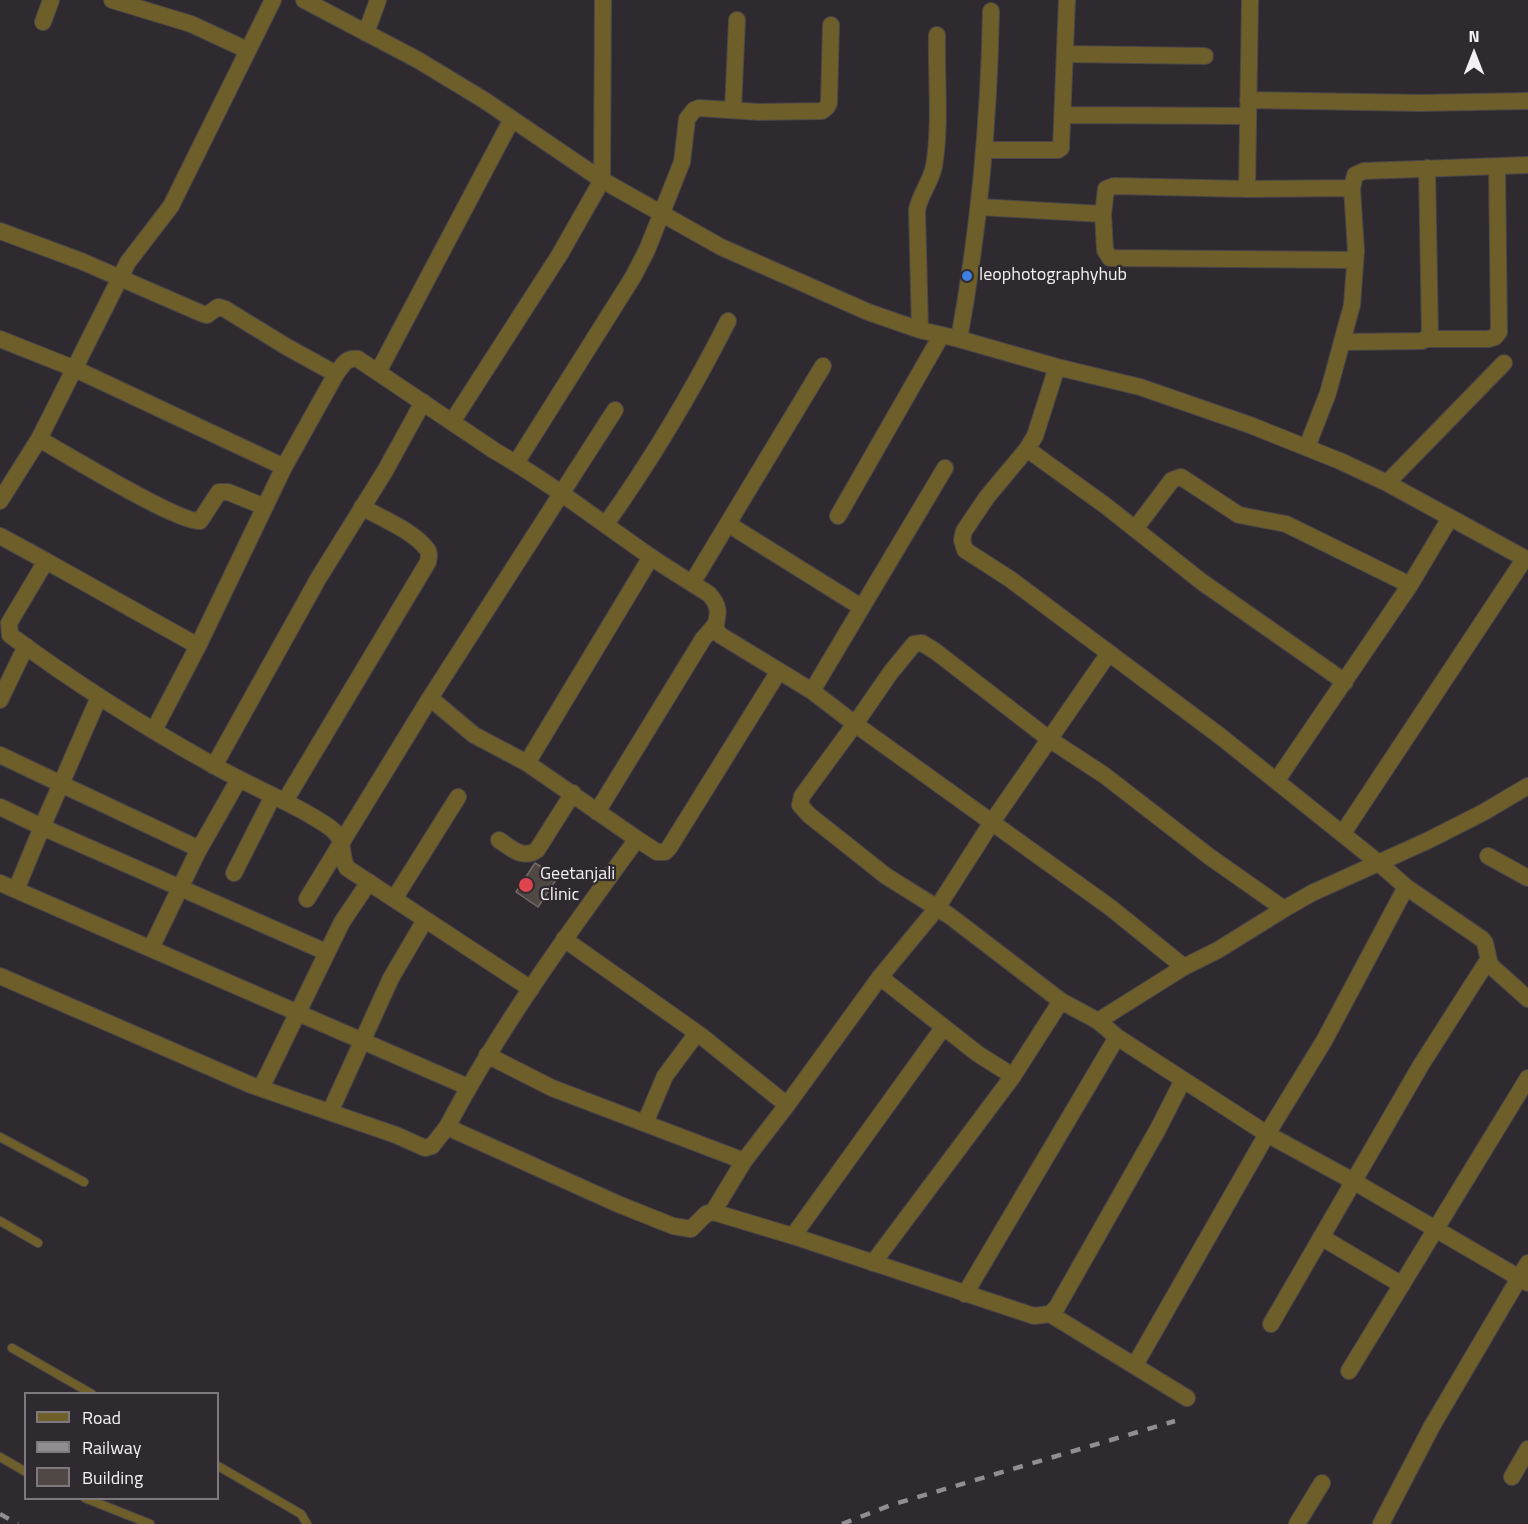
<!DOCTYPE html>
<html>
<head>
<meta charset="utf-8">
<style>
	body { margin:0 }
	#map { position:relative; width:1528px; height:1524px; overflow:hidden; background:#2f2a2f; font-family:"Titillium Web",sans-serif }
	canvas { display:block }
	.legend { position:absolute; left:24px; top:1392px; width:195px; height:108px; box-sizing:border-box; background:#2f2a2f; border:2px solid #7e797d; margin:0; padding:8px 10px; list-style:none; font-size:18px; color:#f4f0f3 }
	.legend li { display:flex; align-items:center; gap:12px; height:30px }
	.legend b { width:30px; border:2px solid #7e797d }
	.north { position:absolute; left:1444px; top:24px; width:60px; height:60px; -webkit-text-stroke:4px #2f2a2f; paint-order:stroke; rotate:0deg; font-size:16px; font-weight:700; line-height:24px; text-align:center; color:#f4f0f3 }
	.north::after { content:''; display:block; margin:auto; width:21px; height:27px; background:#f4f0f3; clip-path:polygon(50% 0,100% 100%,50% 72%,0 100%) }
</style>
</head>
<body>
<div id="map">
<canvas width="1528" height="1524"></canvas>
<ul class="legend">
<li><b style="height:8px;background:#6d5e2a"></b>Road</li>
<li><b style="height:8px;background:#928d91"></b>Railway</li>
<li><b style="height:16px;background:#4f4845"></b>Building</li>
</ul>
<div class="north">N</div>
</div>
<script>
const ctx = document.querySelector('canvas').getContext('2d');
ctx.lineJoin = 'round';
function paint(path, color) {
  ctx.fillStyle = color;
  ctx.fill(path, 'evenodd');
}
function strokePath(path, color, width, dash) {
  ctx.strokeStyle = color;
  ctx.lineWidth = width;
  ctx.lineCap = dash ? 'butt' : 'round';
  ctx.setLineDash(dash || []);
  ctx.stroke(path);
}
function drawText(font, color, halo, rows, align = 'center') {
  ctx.font = font + ' "Titillium Web",sans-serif';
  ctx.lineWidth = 4.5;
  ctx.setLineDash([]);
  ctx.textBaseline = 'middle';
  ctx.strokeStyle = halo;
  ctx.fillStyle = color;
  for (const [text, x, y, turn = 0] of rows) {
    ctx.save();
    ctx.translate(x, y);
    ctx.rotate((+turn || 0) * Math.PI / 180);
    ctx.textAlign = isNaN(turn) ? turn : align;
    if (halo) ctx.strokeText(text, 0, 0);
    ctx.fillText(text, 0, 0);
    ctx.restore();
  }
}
const building = new Path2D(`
	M535 863 558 877 538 907 516 892Z`);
paint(building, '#4f4845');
strokePath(building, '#726b68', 1.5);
const service = new Path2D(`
	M0 1137 84 1182
	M0 1221 38 1243
	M12 1348 92 1394
	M0 1457 26 1472
	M218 1466 301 1514 307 1524
	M85 1498 150 1524`);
const minor = new Path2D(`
	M112 0 191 24 247 50
	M304 0 418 60 484 100 602 180 721 247 868 312 920 330 959 339 1057 367 1140 387 1250 425 1340 461 1387 483 1528 560
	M43 22 51 0
	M366 33 378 0
	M1065 54 1205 56
	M1248 100 1420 103 1528 101
	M733 110 737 20
	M1063 115 1247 116
	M985 150H1058L1061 148 1067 0
	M1247 189 1250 0
	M979 207 1103 214 1106 189 1114 186 1247 189 1352 188
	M1103 214 1105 250 1110 258 1355 260
	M0 231 81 261 203 314 207 315 218 307 225 309 287 347 336 374C343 365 346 357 358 359L495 451C549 482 599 521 651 557 670 570 690 582 709 594 728 615 708 622 720 635L812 691 855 724 802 796 800 805 809 815 886 876 950 916 1061 1001 1098 1021 1117 1037 1267 1134 1353 1181 1528 1283
	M920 330 917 210C920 194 931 182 934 166 941 126 936 76 937 35
	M0 339 73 368 284 467
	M959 339C979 230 989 122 991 11
	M1427 339H1488L1495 337 1499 332 1497 167
	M1343 342 1422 341 1430 336 1427 168
	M1057 367 1035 436 1027 449 987 497 964 531 962 540 965 550 1010 579 1220 736 1380 864 1406 887 1482 939 1485 943 1490 965 1528 999
	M378 372 512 119
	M452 422 560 254 602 180 603 0
	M39 439C66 454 178 523 200 521L219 492H228L265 507
	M1307 447 1328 393 1352 305 1356 251 1352 188 1355 175 1364 171 1528 165
	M1027 449 1106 506 1202 582 1345 682
	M516 463 633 277 647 250 682 162 687 119 694 110 699 108 759 112 822 111 827 107 829 103 831 25
	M1387 483 1504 363
	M0 501 39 439 128 262 171 206 273 0
	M838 516 941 336
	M606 524C652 459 692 392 728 321
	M728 524 861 607
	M1135 529 1172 480 1181 477 1239 515 1286 524 1410 585
	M0 536 46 561 9 623 10 635C75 683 143 726 213 765 243 782 273 795 303 811 313 817 325 823 334 831 345 841 340 856 347 868L531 989
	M46 561 198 646
	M692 583 823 366
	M812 691 945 468
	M0 700 26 646
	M154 730 198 646 284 467 336 374
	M0 755 61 784 99 697
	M527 763 474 735 430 698 615 410
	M214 766 318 579 385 471 423 402
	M1277 780 1410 585 1450 518
	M285 801 428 562C429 557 430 552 426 548 413 531 381 518 362 507
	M0 807 42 827 16 890
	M597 812 703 639 715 625
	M1343 833 1525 558
	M637 839 657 852H665L669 848 779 671
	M499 840C511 848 523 860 537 850L573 793
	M197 853 239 779
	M1488 856 1528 878
	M234 873 273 796
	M0 883 468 1087
	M307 899 430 698
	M394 899 458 797
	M564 939 700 1035 787 1105 744 1161 713 1212
	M151 948 197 853V848L61 784 42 827 326 952
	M1184 967 1111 908 855 724 891 672 914 644 922 643 935 651 1049 739 1104 775 1210 857 1284 909
	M0 976 251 1085 396 1135 425 1148 432 1146 447 1127 618 1204 673 1226 691 1229 706 1214 713 1212 793 1236 1034 1316 1050 1314 1057 1307 1158 1129 1183 1080
	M880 977 978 1054 1013 1076
	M1098 1021 1184 967 1218 950 1284 909 1312 893 1429 840 1484 812 1528 786
	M487 1055 552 1088 744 1161
	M261 1088 342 922 369 882
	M787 1105 880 977 937 908 992 822 1109 653
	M330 1112 391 978 425 920
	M645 1123 665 1076 697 1033
	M447 1127C501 1025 569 932 637 839L527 763 651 557
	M793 1236 943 1028
	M1321 1237 1402 1285
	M873 1263 1013 1076 1061 1001
	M965 1294 1117 1037
	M1050 1314 1187 1398
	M1271 1324 1421 1065 1488 960
	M1135 1365 1267 1134 1324 1041 1406 887
	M1349 1371 1528 1078
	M1512 1477 1528 1449
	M1297 1524 1322 1483
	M1381 1524 1432 1426 1528 1263`);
strokePath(service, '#4b464a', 10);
strokePath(minor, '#4b464a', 18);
strokePath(service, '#6d5e2a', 8);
strokePath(minor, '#6d5e2a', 16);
strokePath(new Path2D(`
	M0 1514 18 1524
	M842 1524 891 1505 1175 1421`), '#928d91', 4.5, [10, 10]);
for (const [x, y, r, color] of [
	[967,276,6,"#3f7fe0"],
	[526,885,8,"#e0444e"]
]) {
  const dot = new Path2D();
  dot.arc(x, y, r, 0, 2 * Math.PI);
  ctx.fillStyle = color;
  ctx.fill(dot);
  strokePath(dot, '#2f2a2f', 2);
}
drawText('18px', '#f4f0f3', '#2f2a2f', [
	["leophotographyhub",979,276],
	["Geetanjali",540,875],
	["Clinic",540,896]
], 'left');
</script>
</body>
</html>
